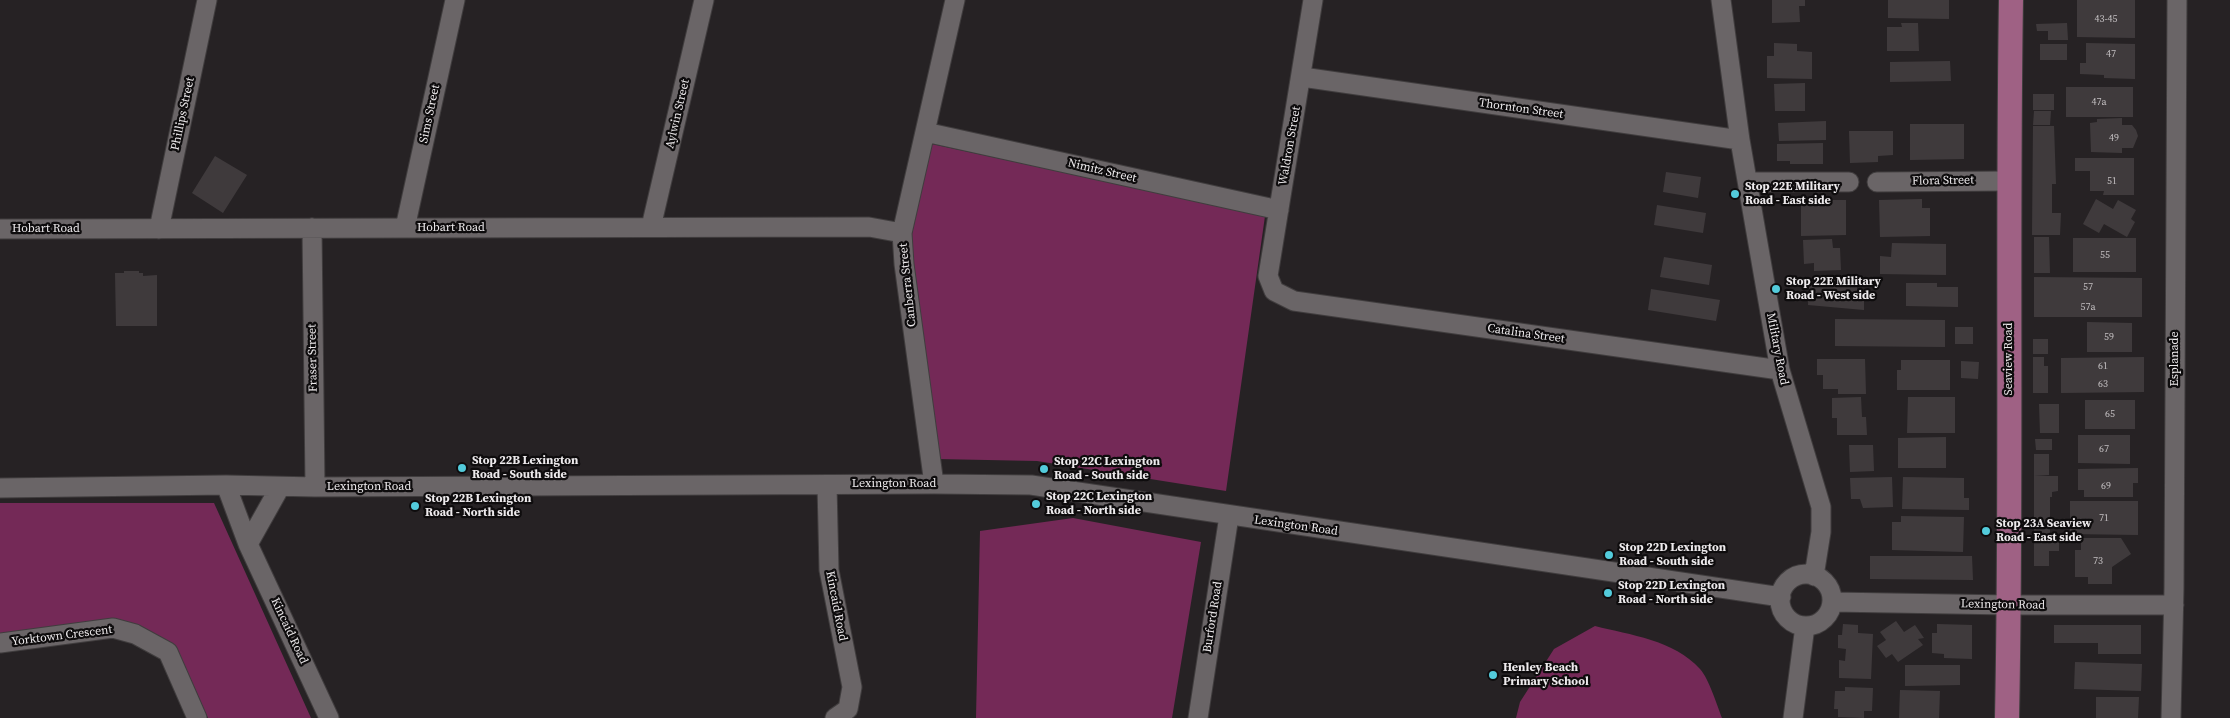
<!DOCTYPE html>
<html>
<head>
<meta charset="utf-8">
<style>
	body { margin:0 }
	canvas { display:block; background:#262224 }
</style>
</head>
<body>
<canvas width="2230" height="718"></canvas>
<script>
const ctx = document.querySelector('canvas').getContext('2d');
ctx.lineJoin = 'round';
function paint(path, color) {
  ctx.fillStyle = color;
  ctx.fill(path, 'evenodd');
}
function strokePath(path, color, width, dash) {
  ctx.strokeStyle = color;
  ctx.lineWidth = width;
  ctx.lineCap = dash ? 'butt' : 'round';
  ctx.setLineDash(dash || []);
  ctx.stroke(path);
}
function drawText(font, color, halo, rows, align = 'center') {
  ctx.font = font + ' "Source Serif 4",serif';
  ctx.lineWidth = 4.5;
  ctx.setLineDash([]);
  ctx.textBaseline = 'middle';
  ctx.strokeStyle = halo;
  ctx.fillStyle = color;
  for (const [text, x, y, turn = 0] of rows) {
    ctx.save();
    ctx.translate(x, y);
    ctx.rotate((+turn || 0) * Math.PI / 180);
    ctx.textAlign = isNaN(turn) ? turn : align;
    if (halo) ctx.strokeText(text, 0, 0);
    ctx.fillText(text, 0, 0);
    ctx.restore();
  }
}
paint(new Path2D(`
	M932 144 1265 216 1226 491 1037 461 937 459 909 247Z
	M0 503H214L311 718H208C191 681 186 658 152 633L0 637Z
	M1073 518 1201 542 1172 718H976L980 531Z
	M1595 626C1630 635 1674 640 1700 669 1709 679 1717 705 1722 718H1516L1520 702 1554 649Z`), '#742957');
paint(new Path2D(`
	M1772 0H1805V6H1799L1800 22 1772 23Z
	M1888 0H1949V19L1888 18Z
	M2077 0H2135V38L2077 37Z
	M1901 23H1918L1919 51H1887V27H1902Z
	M2067 23 2068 40H2048V31H2037L2036 24Z
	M1774 43 1797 44V51L1812 52V79L1767 78V56H1774Z
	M2086 43 2135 44V79L2104 78V75L2080 74V63H2086Z
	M2040 44H2067V60H2040Z
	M1950 61 1951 81 1890 82V62Z
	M1805 83V111H1775L1774 84Z
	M2066 87H2133V117H2066Z
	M2033 94H2054V110H2033Z
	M2034 111H2051L2050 125H2033Z
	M2122 118V125H2132L2136 130 2138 136 2133 148H2122V153L2091 152 2090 123 2097 122V119Z
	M1826 121V140L1779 141 1778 123Z
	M1910 124H1964V159L1910 160Z
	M2033 126H2054L2056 184H2052V213H2061L2060 235H2032Z
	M1849 131H1893V155L1878 156V162L1850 163Z
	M1823 143V164H1790V161H1777V144Z
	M215 156 247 175 223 213 192 193Z
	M2075 158H2134V195H2103L2104 191H2090V171H2075Z
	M1666 172 1701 177 1698 198 1663 192Z
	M1922 199V208H1930V236L1880 237 1879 200Z
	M2096 199 2113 209 2118 200 2136 210 2131 219 2135 222 2127 237 2104 224 2099 233 2083 224Z
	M1801 200H1846V235L1801 236Z
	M1657 205 1706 213 1703 233 1654 225Z
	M2034 237H2049L2050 273H2034Z
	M2073 238H2136V272H2073Z
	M1832 239 1833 248H1840L1841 270 1814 271V263L1804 264 1803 240Z
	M1892 243 1946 244V275L1880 274V256L1891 257Z
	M1664 257 1712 265 1709 285 1660 277Z
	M124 271H139V273H143V276L157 275V326H116L115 273H124Z
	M2034 277 2142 278V317H2034Z
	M1834 279 1857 280V291L1864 292V310L1808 305 1809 282 1834 283Z
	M1906 283H1937V287H1958V307L1906 306Z
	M1651 289 1720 300 1716 321 1648 310Z
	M1835 319 1945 320V347L1835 346Z
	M2087 322 2132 323V352H2087Z
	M1955 327H1973V344H1955Z
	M2033 339H2048V354H2033Z
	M2033 357H2044V366H2048V393H2033Z
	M2144 357V392L2061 393V358Z
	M1817 359H1865L1866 394H1838V389H1823V375H1817Z
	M1901 360H1950V390H1897V370H1901Z
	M1961 361 1979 362 1978 379 1961 378Z
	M1861 397 1862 417H1866L1867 435H1837V418H1832V398Z
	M1908 397H1955V433H1907Z
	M2085 400H2135V429H2085Z
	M2039 404H2059V433H2040Z
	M2078 435H2130V464L2078 463Z
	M1946 437V468H1898V438Z
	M2035 439H2052V450H2036Z
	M1849 445H1873L1874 471 1850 472Z
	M2034 454H2049V475L2034 476Z
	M2138 468V483H2133V497H2084V490H2078V469Z
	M2034 476H2058V491L2052 492V497H2050V537H2059V551H2049V566H2034Z
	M1892 477 1893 507 1863 508 1860 499H1851L1850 478Z
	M1903 477 1964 478V498H1969V510L1902 509Z
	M2070 501H2138V535L2070 534Z
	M1901 516 1964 517 1963 552 1892 550V522H1901Z
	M2081 538H2121L2131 554 2112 567V584H2088V577H2075V550H2081Z
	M1870 556H1972L1973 580 1870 579Z
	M1896 621 1904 632 1915 625 1924 638 1918 639 1923 645 1898 662 1892 654 1886 658 1877 646 1886 640 1880 632Z
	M1843 624 1858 625V633L1873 634 1871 679 1839 678V660L1845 661 1846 649 1838 648V635H1842Z
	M1937 624 1972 625V659L1944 658V654L1932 653V633H1937Z
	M2054 625H2141V654H2098V643H2054Z
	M2075 662 2142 664 2141 691 2074 689Z
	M1905 665H1960V685L1905 686Z
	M1845 687 1873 688 1872 711H1864V718L1838 717V709H1834L1835 691H1845Z
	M1900 690 1940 691 1939 718H1899Z
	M2096 697H2139L2138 718H2096Z`), '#3f3a3c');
const minor = new Path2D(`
	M1313 0 1268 276 1274 291 1294 301 1780 370
	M1721 0 1740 140 1780 370 1821 507V532L1814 576
	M1302 77 1740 140
	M925 132 1279 210
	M1877 182 2009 181
	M1749 186 1750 182H1849
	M651 227 704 0
	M312 228 315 487
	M405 228 455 0
	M0 229 869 227 902 233
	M159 229 207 0
	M934 484 904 264 902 233 955 0
	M226 485 248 544 329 718
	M827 485 829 570 852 687 848 709 835 718
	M0 488 226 485 315 487 934 484 1031 485 1781 597
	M248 544 280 487
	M1780 600a26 26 0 1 1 52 0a26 26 0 1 1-52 0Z
	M1832 602 2009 605H2174
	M0 643 113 628 135 634 168 652 197 718
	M1198 718 1229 516
	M1793 718 1805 626
	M2171 718 2174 588 2177 0`);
const major = new Path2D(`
	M2007 718C2012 479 2007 239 2011 0`);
strokePath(minor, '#403d3e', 21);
strokePath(major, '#403d3e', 26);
strokePath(minor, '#6a6567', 19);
strokePath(major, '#9f6184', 24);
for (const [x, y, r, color] of [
	[1735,194,5,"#53cbdb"],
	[1776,289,5,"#53cbdb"],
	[462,468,5,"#53cbdb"],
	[1044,469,5,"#53cbdb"],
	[1036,504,5,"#53cbdb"],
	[415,506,5,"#53cbdb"],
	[1986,531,5,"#53cbdb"],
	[1609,555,5,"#53cbdb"],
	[1608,593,5,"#53cbdb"],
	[1493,675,5,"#53cbdb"]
]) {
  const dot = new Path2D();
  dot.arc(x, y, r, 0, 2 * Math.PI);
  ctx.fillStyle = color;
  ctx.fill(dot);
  strokePath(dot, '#0e0c0d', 2);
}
drawText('10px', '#c2bec0', null, [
	["43-45",2106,19],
	["47",2111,54],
	["47a",2099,102],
	["49",2114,138],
	["51",2112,181],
	["55",2105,255],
	["57",2088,287],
	["57a",2088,307],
	["59",2109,337],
	["61",2103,366],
	["63",2103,384],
	["65",2110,414],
	["67",2104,449],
	["69",2106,486],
	["71",2104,518],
	["73",2098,561]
]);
drawText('12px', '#edeaec', '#0e0c0d', [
	["Thornton Street",1521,109,8],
	["Phillips Street",183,114,-78],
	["Sims Street",430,114,-78],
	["Aylwin Street",678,114,-77],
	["Waldron Street",1290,146,-80],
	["Nimitz Street",1102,171,13],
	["Flora Street",1943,181,-1],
	["Hobart Road",451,228],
	["Hobart Road",46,229],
	["Canberra Street",908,285,-96],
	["Catalina Street",1526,334,8],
	["Military Road",1777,349,79],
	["Fraser Street",313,358,-91],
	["Seaview Road",2009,359,-90],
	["Esplanade",2175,359,-90],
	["Lexington Road",894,484],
	["Lexington Road",369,487],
	["Lexington Road",1296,526,8],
	["Lexington Road",2003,605,1],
	["Kincaid Road",836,606,79],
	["Burford Road",1213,617,-81],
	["Kincaid Road",289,631,65],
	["Yorktown Crescent",62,636,-7]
]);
drawText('bold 12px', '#edeaec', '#0e0c0d', [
	["Stop 22E Military",1745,187],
	["Road - East side",1745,201],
	["Stop 22E Military",1786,282],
	["Road - West side",1786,296],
	["Stop 22B Lexington",472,461],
	["Road - South side",472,475],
	["Stop 22C Lexington",1054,462],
	["Road - South side",1054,476],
	["Stop 22C Lexington",1046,497],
	["Road - North side",1046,511],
	["Stop 22B Lexington",425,499],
	["Road - North side",425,513],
	["Stop 23A Seaview",1996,524],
	["Road - East side",1996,538],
	["Stop 22D Lexington",1619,548],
	["Road - South side",1619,562],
	["Stop 22D Lexington",1618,586],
	["Road - North side",1618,600],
	["Henley Beach",1503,668],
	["Primary School",1503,682]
], 'left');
</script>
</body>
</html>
